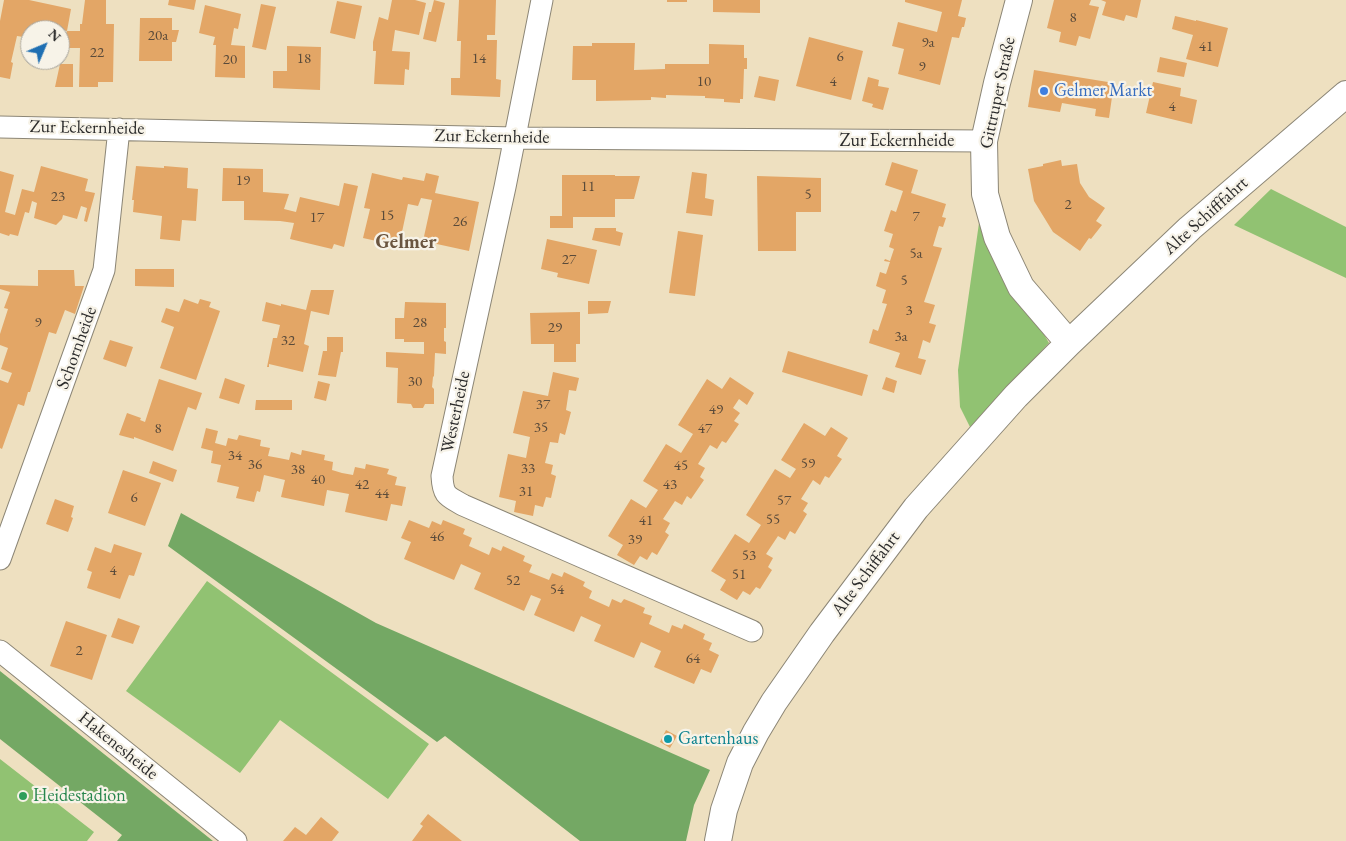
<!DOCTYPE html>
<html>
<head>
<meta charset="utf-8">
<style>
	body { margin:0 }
	#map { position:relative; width:1346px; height:841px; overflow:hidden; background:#eee0c0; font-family:"EB Garamond",serif }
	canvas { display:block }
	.north { position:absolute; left:20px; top:20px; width:50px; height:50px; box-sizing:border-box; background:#f7f3e8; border:1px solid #a5a39c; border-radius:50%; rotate:45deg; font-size:14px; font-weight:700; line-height:20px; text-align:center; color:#2b2b2b }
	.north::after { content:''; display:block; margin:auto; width:18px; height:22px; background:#1f6fb2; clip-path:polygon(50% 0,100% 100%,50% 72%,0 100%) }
</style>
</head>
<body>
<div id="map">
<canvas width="1346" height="841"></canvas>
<div class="north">N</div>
</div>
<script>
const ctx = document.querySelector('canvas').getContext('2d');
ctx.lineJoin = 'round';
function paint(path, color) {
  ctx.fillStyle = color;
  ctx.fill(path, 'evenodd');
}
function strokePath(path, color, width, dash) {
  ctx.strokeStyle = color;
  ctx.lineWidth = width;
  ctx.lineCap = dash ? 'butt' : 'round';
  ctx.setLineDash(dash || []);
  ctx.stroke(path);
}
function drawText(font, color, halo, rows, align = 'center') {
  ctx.font = font + ' "EB Garamond",serif';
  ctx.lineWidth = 4.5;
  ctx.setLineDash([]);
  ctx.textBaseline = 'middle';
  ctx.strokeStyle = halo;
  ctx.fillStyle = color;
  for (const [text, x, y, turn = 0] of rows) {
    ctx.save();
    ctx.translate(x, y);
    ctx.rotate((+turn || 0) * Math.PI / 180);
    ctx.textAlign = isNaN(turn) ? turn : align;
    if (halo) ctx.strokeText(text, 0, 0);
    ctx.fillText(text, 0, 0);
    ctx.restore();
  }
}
paint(new Path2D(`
	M1271 189 1346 227V278L1234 225Z
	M979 223 1049 343 970 427 960 407 958 370Z
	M207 581 429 744 388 799 280 720 240 773 126 691Z
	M0 759 94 832 87 841H0Z`), '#91c272');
paint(new Path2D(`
	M181 513 376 623 710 770 694 805 686 841H580L445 736 437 742 168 546Z
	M0 671 213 841H117L122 835 0 739Z`), '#74a864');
paint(new Path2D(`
	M4 0H29L71 9 67 31 33 24 31 30H30V38L17 36 11 62 13 63 10 79 0 77V21Z
	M85 0H106V24H114L113 82H98V87H79L80 48H63L67 31H80V24H82Z
	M169 0H196L194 10 168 5Z
	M392 0H415L426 3 419 35 395 30 392 51 410 52 409 70 405 69 404 85 374 84 376 51H373V42L379 17 388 20Z
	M434 0 445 3 436 42 423 39 429 12H431Z
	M459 0H496L495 35H487V40H497L496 79 501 80 500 97 451 95V78H460L461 41H457Z
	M667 0H687V2H667Z
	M713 0H760V13L713 12Z
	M905 0H962L958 16 966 18 964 27H962L959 38 952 37 940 85 898 74 904 49 892 46 898 22 937 32 942 12 905 2Z
	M1054 0H1091L1089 5 1099 7 1090 39 1079 36 1076 46 1059 42 1061 32 1047 28Z
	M1101 0H1141L1137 18 1126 15 1124 21 1102 15 1106 2Z
	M337 1 362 6 355 39 330 33Z
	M261 4 276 7 266 50 252 47Z
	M205 5 241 14 238 29 234 28 231 45 245 46V78L215 77 216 45H213L215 37 199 33Z
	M1175 16 1196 21V20L1228 28 1218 67 1186 59 1193 35 1172 29Z
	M140 18H172V30H179L176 42H172V61H139Z
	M809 37 863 51 851 100 796 86Z
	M592 43H635L634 70 665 69V64H709V44L744 45V58H747V69H744L743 99H740V103L724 102V99L705 98V96L666 95V98L651 97V100L596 101V80H572L573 46H592Z
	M287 46 321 47 320 90 273 88V71H287Z
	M1160 57 1187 63 1184 77 1157 72Z
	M60 64H73V87H55Z
	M1034 70 1114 83 1109 118 1095 116 1096 109 1062 103 1060 112 1028 107Z
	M759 76 779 80 775 101 754 97Z
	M868 77 879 80 878 86 889 88 883 110 872 107 873 104 862 101Z
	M1153 82 1181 88 1180 96 1197 100 1192 124 1146 113Z
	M1061 160 1062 166 1077 164 1080 183 1089 197 1105 208 1096 221 1102 225 1091 239 1089 238 1080 251 1053 232 1034 201 1028 169 1043 166V164Z
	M892 162 918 170 911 193 946 204 942 217 946 218 943 227 939 226 933 246 942 248 924 302 935 305 929 323 936 325 930 343 923 340 918 358 926 360 921 375 895 367 900 353 869 343 873 329 878 331 887 304 882 303 886 290 876 286 880 272 886 274 890 262 884 261 885 259 890 261 894 249 889 247 893 234 884 231 891 210 896 212 903 191 885 185Z
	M41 166 88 179 85 191 95 193 87 222 84 221 87 208 81 206 77 219 63 215 62 219 56 225 34 218 37 203 32 201 29 213 25 212 18 236 10 234 9 236 0 233V171L14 175 5 212 15 215 22 189 34 192Z
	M136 166 164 168V166L188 168 187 188 198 189 196 221 182 220 180 241 160 239 162 216 133 212 134 200H132Z
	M223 168 263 169V192L289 194 284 209 296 212 300 197 339 206 344 183 358 186 344 247 334 244 332 249 290 239 294 223 280 221 244 220V201H222Z
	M692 172 707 174 705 198 714 200 712 216 686 213Z
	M372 173 402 180 403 177 424 181 426 173 439 176 435 193 479 202 469 251 423 241 432 200 421 198 418 206 408 204 399 246 363 238 370 209 364 208Z
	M562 175H615V176H640L634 199H615V217H573V228H550V216H562Z
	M757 176 821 178V212H796V251H758Z
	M595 228H616V231L623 233 620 246 592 240Z
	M678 231 703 235 695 296 669 293Z
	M547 239 597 250 589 284 557 277 558 273 541 269Z
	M135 269H174V287L135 286Z
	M38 270H74L75 286H84L75 314 65 310 56 334 49 332 30 392H28L24 406 18 404 2 449 0 448V380L8 383 12 373 1 369 8 348 0 345V334L8 309 4 308 10 292 0 289V285L38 286Z
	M311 290H334L329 315 311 311 304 344 309 346 303 372 269 364V367H267L273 338H277L280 325 262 321 266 302 281 306V304L306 310Z
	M184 299 198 304 200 299 211 302 209 307 220 311 196 380 160 368 174 327 161 322 166 308 179 312Z
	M588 301H611L608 313 588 314Z
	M405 302 446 303V328H444V341L446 342V354L435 353 434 376 433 377 432 387 434 389V404H425L423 408H413L411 404 397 403 398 368 386 367V352L424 354V342H404V339H395V318H404Z
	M580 312V344H576V362H554V344H531L530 313Z
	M327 337H343V352H341L336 377 318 375 323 351H327Z
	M110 340 133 347 126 367 103 359Z
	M788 351 868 375 862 396 782 372Z
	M553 372 579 378 576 391 569 390 566 410 571 412 565 435 560 433 558 443 550 442 545 463 553 465 551 474 556 476 551 498 546 497 543 507 535 505 533 516 514 512 516 501 499 497 508 454 526 458 530 437 513 433 523 391 548 396Z
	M730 377 754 393 747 405 739 399 733 408 740 413 734 421 739 424 726 443 722 441 717 449 710 445 698 464 705 468 700 477 704 480 691 499 687 496 682 505 675 501 663 519 670 523 665 532 669 535 657 555 652 552 647 560 640 556 634 565 617 555 623 545 608 536 631 499 646 508 658 490 643 481 666 444 681 453 693 434 678 425 707 379 722 389Z
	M886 377 897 381 894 393 882 389Z
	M225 378 245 385 239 404 219 398Z
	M159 379 202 393 196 410 188 407 173 451 134 437V439L119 435 127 413 141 418 140 420 145 422Z
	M318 381 330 384 326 401 314 398Z
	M256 400H292V410H255Z
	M804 423 825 436 831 427 848 438 837 456 842 459 829 478 825 476 820 485 813 480 801 499 808 503 803 511 807 514 795 534 790 531 785 540 778 536 766 554 773 558 768 567 772 570 760 589 756 587 750 595 743 591 737 600 720 590 726 580 711 571 735 534 749 543 761 525 746 515 775 469 790 478 796 469 781 460Z
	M206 428 218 431 215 443 226 446 228 438 237 440 239 435 261 440 260 446 270 448 268 456 279 458 289 460 291 452 301 455 302 450 325 455 324 460 333 462 332 470 342 473 353 475 355 467 365 469 366 464 389 469 387 474 397 477 395 485 406 487 402 506 391 504 387 521 345 512 349 494 327 490 324 506 281 497 285 480 264 475 260 492 257 491 254 502 236 498 239 487 217 482 221 465 211 463 213 451 201 448Z
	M153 461 177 470 173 482 149 473Z
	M123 470 161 483 145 526 108 513Z
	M55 499 74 506 71 517 73 518 68 532 46 524Z
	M409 520 429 528 432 521 441 525 443 520 465 529 463 534 472 538 469 546 489 555 492 547 501 551 503 546 525 556 523 561 532 565 529 572 549 580 552 573 562 577 564 572 585 582 583 586 592 591 589 598 609 607 612 599 621 603 624 599 634 603 645 608 643 613 652 616 649 624 669 633 672 625 682 629 684 624 705 634 703 639 712 643 709 650 719 655 711 673 701 669 694 684 654 667 661 651 641 642 634 658 594 641 601 625 581 616 574 632 534 615 541 599 531 595 524 611 474 589 481 573 461 564 454 580 404 559 411 542 401 538Z
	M114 544 142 553 134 576 129 575 120 599 87 588 92 572 87 570 95 547 111 553Z
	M118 618 140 626 133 644 111 637Z
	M66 621 107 635 92 680 50 666Z
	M666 730 677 736 670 748 660 742Z
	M428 814 462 841H412L423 826 420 824Z
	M321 817 339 832 332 841H283L295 827 306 835Z`), '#e3a666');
const minor = new Path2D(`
	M542 0 505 187 442 476C443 496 447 496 463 505L752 631
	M0 127 516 138 984 141
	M0 559 104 270 119 129
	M0 651 236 841`);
const tertiary = new Path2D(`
	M1019 0 997 83 984 141 985 194 997 237 1021 287 1069 343
	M718 841 724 810 740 763 756 732 774 702 822 633 916 508 1016 396 1069 343 1190 228 1346 94`);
strokePath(minor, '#8c8676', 23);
strokePath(tertiary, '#8c8676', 28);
strokePath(minor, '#fff', 21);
strokePath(tertiary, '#fff', 26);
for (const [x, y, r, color] of [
	[1044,91,5,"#3f7fe0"],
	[668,739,5,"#0f9aa8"],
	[23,796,5,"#2e9e5b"]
]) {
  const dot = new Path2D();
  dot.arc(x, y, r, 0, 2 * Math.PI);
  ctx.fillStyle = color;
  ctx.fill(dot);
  strokePath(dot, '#f7f3e8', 2);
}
drawText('15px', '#594a3a', null, [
	["8",1073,18],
	["20a",158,36],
	["9a",928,43],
	["41",1206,47],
	["22",97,53],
	["6",840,57],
	["18",304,59],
	["14",479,59],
	["20",230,60],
	["9",922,67],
	["10",704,82],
	["4",833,82],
	["4",1172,107],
	["19",243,181],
	["11",588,187],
	["5",808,195],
	["23",58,197],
	["2",1068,205],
	["15",387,216],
	["7",916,217],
	["17",317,218],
	["26",460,222],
	["5a",916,254],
	["27",569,260],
	["5",904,281],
	["3",909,311],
	["9",38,323],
	["28",420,323],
	["29",555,328],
	["3a",901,337],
	["32",288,341],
	["30",415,382],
	["37",543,405],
	["49",716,410],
	["35",541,428],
	["8",158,429],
	["47",705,429],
	["34",235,456],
	["59",808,464],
	["36",255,465],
	["45",681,466],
	["33",528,469],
	["38",298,470],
	["40",318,480],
	["42",362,485],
	["43",670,485],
	["31",526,492],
	["44",382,494],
	["6",134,498],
	["57",784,501],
	["55",773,520],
	["41",646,521],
	["46",437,537],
	["39",635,540],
	["53",749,556],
	["4",113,571],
	["51",739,575],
	["52",513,581],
	["54",557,590],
	["2",79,651],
	["64",693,659]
]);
drawText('18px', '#366cbe', '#f7f3e8', [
	["Gelmer Markt",1054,91]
], 'left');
drawText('18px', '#2b2b2b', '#f7f3e8', [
	["Gittruper Straße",998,93,-78],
	["Zur Eckernheide",87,128,1],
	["Zur Eckernheide",492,137,1],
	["Zur Eckernheide",897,141],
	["Alte Schifffahrt",1206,216,-42],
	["Schornheide",77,348,-70],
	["Westerheide",456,412,-78],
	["Alte Schiffahrt",866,574,-53],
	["Hakenesheide",118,746,39]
]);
drawText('18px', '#0d838f', '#f7f3e8', [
	["Gartenhaus",678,739]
], 'left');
drawText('18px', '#27864d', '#f7f3e8', [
	["Heidestadion",33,796]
], 'left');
drawText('bold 20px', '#6b5640', '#f7f3e8', [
	["Gelmer",406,243]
]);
</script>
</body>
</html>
